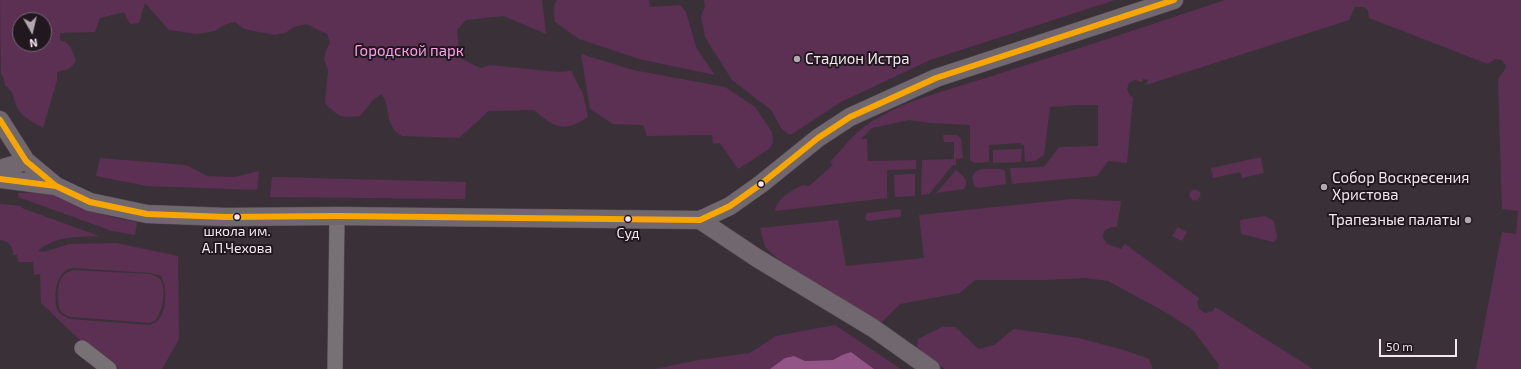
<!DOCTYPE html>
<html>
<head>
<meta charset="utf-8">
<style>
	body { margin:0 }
	#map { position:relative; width:1521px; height:369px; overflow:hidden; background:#3a3138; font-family:"Exo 2",sans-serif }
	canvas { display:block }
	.north { position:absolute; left:12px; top:12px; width:40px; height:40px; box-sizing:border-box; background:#20181e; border:1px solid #746b72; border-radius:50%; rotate:172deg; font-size:11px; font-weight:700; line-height:16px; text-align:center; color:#f3e8f0 }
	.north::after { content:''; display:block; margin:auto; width:14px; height:18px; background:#b2a8b0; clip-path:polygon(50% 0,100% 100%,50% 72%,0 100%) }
	.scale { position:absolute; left:1379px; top:339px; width:78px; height:18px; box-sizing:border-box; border:2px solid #f3e8f0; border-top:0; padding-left:5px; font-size:12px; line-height:14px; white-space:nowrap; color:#f3e8f0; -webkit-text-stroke:3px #20181e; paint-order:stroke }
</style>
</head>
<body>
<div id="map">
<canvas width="1521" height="369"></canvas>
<div class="north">N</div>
<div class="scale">50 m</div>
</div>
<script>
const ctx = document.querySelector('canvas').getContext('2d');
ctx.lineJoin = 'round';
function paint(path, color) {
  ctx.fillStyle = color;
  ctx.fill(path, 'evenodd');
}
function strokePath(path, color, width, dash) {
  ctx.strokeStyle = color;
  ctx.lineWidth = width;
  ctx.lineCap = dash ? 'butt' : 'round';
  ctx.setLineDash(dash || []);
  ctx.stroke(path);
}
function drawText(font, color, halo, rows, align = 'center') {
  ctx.font = font + ' "Exo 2",sans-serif';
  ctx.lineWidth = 4;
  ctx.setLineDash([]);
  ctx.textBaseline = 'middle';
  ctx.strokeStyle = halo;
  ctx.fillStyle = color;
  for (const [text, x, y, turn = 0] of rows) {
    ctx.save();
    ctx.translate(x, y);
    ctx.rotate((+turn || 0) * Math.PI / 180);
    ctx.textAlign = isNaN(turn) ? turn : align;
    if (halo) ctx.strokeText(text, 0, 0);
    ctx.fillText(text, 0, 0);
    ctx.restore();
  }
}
paint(new Path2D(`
	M0 0H542L546 34 504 16 466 20 457 30 460 58 480 68 490 65 558 72 571 71 583 94 588 117C564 133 555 128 534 110L489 111 459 138 402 136 394 130 389 120 386 103 382 94 374 99 360 116C340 118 339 117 325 103L328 70 324 60 326 50 330 43 327 34 306 24 294 27 285 33 274 35 244 29 235 22 224 25 215 31 197 34 169 30 145 3 139 23 130 24 124 12 100 18 95 32 60 33V40C70 43 72 50 76 60 72 69 66 70 57 72V80L43 128C35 123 22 117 18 109 12 98 16 94 5 85L4 79 1 73ZM20 20H44V44H20Z
	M557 0H649L650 7 680 5 686 12 696 47 715 75 639 59 579 39 555 22C554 15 552 6 557 0Z
	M704 0H1115L930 60 841 102 792 134H788L781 128 771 110 732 80 705 37 701 17 705 6Z
	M1225 0H1521V369H1476L1502 232 1516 234 1518 211 1502 209 1498 80C1500 74 1504 73 1506 66L1502 60 1495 59 1488 64 1369 18 1368 11 1364 7H1355L1349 20 1146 85 1148 80 1143 79 1142 82 1135 80 1129 83 1127 89 1130 96 1133 97 1127 163 1108 161 1097 176 1012 184 1010 168 1044 167 1059 147 1098 146V105H1080L1050 107 1044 155 1035 161 1025 162 1024 145H1021V143L989 145V162L974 163 970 160V125L931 123 909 120 872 128 861 139H867L868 161 916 160V169L887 170V198L775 211C778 197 791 191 803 185L809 186 833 165 830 162C843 148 855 132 871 122 911 97 954 89 998 74 1074 50 1150 25 1225 0Z
	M581 54 633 70 725 87 755 107 772 132 773 143 769 149 738 169 720 143 713 144 712 135 647 136 643 125 613 124 590 109Z
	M943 135H957L961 139 963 158 956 159V165H953L929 194 921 195 922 160 954 159V142H944Z
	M1022 149 1021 162 993 163V150Z
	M1261 157 1264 173 1242 178 1240 172 1213 178 1211 168Z
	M100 158 186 165 207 176 235 177 259 171 257 190 147 186 96 176Z
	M1001 169 1005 171 1006 184 979 188C975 187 974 185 973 181 970 166 990 169 1001 169Z
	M956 170C962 175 970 180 964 189L936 193Z
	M915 174V196L895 197 894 175Z
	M272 177 466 182 465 199 270 197Z
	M1189.5 195a5.5 5.5 0 1 1 11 0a5.5 5.5 0 1 1-11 0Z
	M49 192C77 208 106 217 137 222L135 235 112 231 18 197V193Z
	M1072 199 1121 201 1117 227H1111L1104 231 1103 238 1107 244 1121 249 1125 244 1199 298 1197 302 1199 309 1205 313 1213 311 1215 307 1313 369H1218L1219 365 1193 330 1167 313 1108 281 1086 278 1045 280H975L960 293 900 304 882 322 862 313 779 260 765 247 760 228 838 220 846 266 924 258 919 215Z
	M0 204 21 206 22 208 99 236C78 237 54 236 38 251L44 252 69 244 116 243 178 256 179 339 162 369H119L88 345 84 344 41 303 40 274 34 275 33 262H18L17 255H13C13 246 9 241 0 240ZM72 268 150 273 161 276C167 288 168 311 157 321 155 323 152 324 149 325L70 319C65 317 59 314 57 309 54 299 55 280 64 272 66 270 69 269 72 268Z
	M898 209 901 210V216L899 217 868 221 865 218 867 213Z
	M1265 216 1274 221 1277 238 1274 242 1241 234 1240 220Z
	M1178 227 1187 232 1182 241 1172 236Z
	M73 270 150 274C152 275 157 276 159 278 167 285 163 310 157 318 155 321 153 322 149 323L71 317C68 316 63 314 61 311 56 304 57 283 62 277 64 273 69 272 73 270Z
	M835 325 901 369H874L851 352 842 355 833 360 805 361 794 356 785 358 770 369H655L699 360 750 353 776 336Z
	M942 327H955L979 349 994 345 1014 329 1079 338 1127 351 1149 359 1153 369H945L917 350 918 339Z`), '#5b3053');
paint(new Path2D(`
	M851 352 874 369H770L785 358 794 356 805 361 833 360 842 355Z`), '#925486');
const minor = new Path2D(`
	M82 348 109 369
	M335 369 337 216`);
const major = new Path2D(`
	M0 120 26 161 56 186
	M0 169 26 161
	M0 179 56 186 90 202 147 214 226 217 337 216 700 220 730 206 761 184 818 138 850 117 936 78 1174 0
	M700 220 757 258 873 328 931 369`);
strokePath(minor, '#574f56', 16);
strokePath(major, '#574f56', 19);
strokePath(minor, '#777074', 15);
strokePath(major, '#71676f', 18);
strokePath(new Path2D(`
	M0 120 26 161 56 186
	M0 179 56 186 90 202 147 214 226 217 337 216 700 220 730 206 761 184 818 138 850 117 936 78 1174 0`), '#f7a600', 6);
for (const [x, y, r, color] of [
	[797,59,4,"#b2a8b0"],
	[761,184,3.5,"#f3e8f0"],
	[1324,187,4,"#b2a8b0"],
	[237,217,3.5,"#f3e8f0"],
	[628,219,3.5,"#f3e8f0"],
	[1468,220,4,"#b2a8b0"]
]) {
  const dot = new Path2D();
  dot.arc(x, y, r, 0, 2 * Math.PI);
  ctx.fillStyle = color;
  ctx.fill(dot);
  strokePath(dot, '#20181e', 1.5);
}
drawText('14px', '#f3e8f0', '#20181e', [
	["школа им.",237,231],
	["А.П.Чехова",237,248],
	["Суд",628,233]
]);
drawText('15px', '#fea0ea', '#20181e', [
	["Городской парк",409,51]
]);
drawText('15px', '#f3e8f0', '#20181e', [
	["Стадион Истра",805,59],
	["Собор Воскресения",1332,178],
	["Христова",1332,195],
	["Трапезные палаты",1460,220,"right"]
], 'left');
</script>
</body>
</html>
